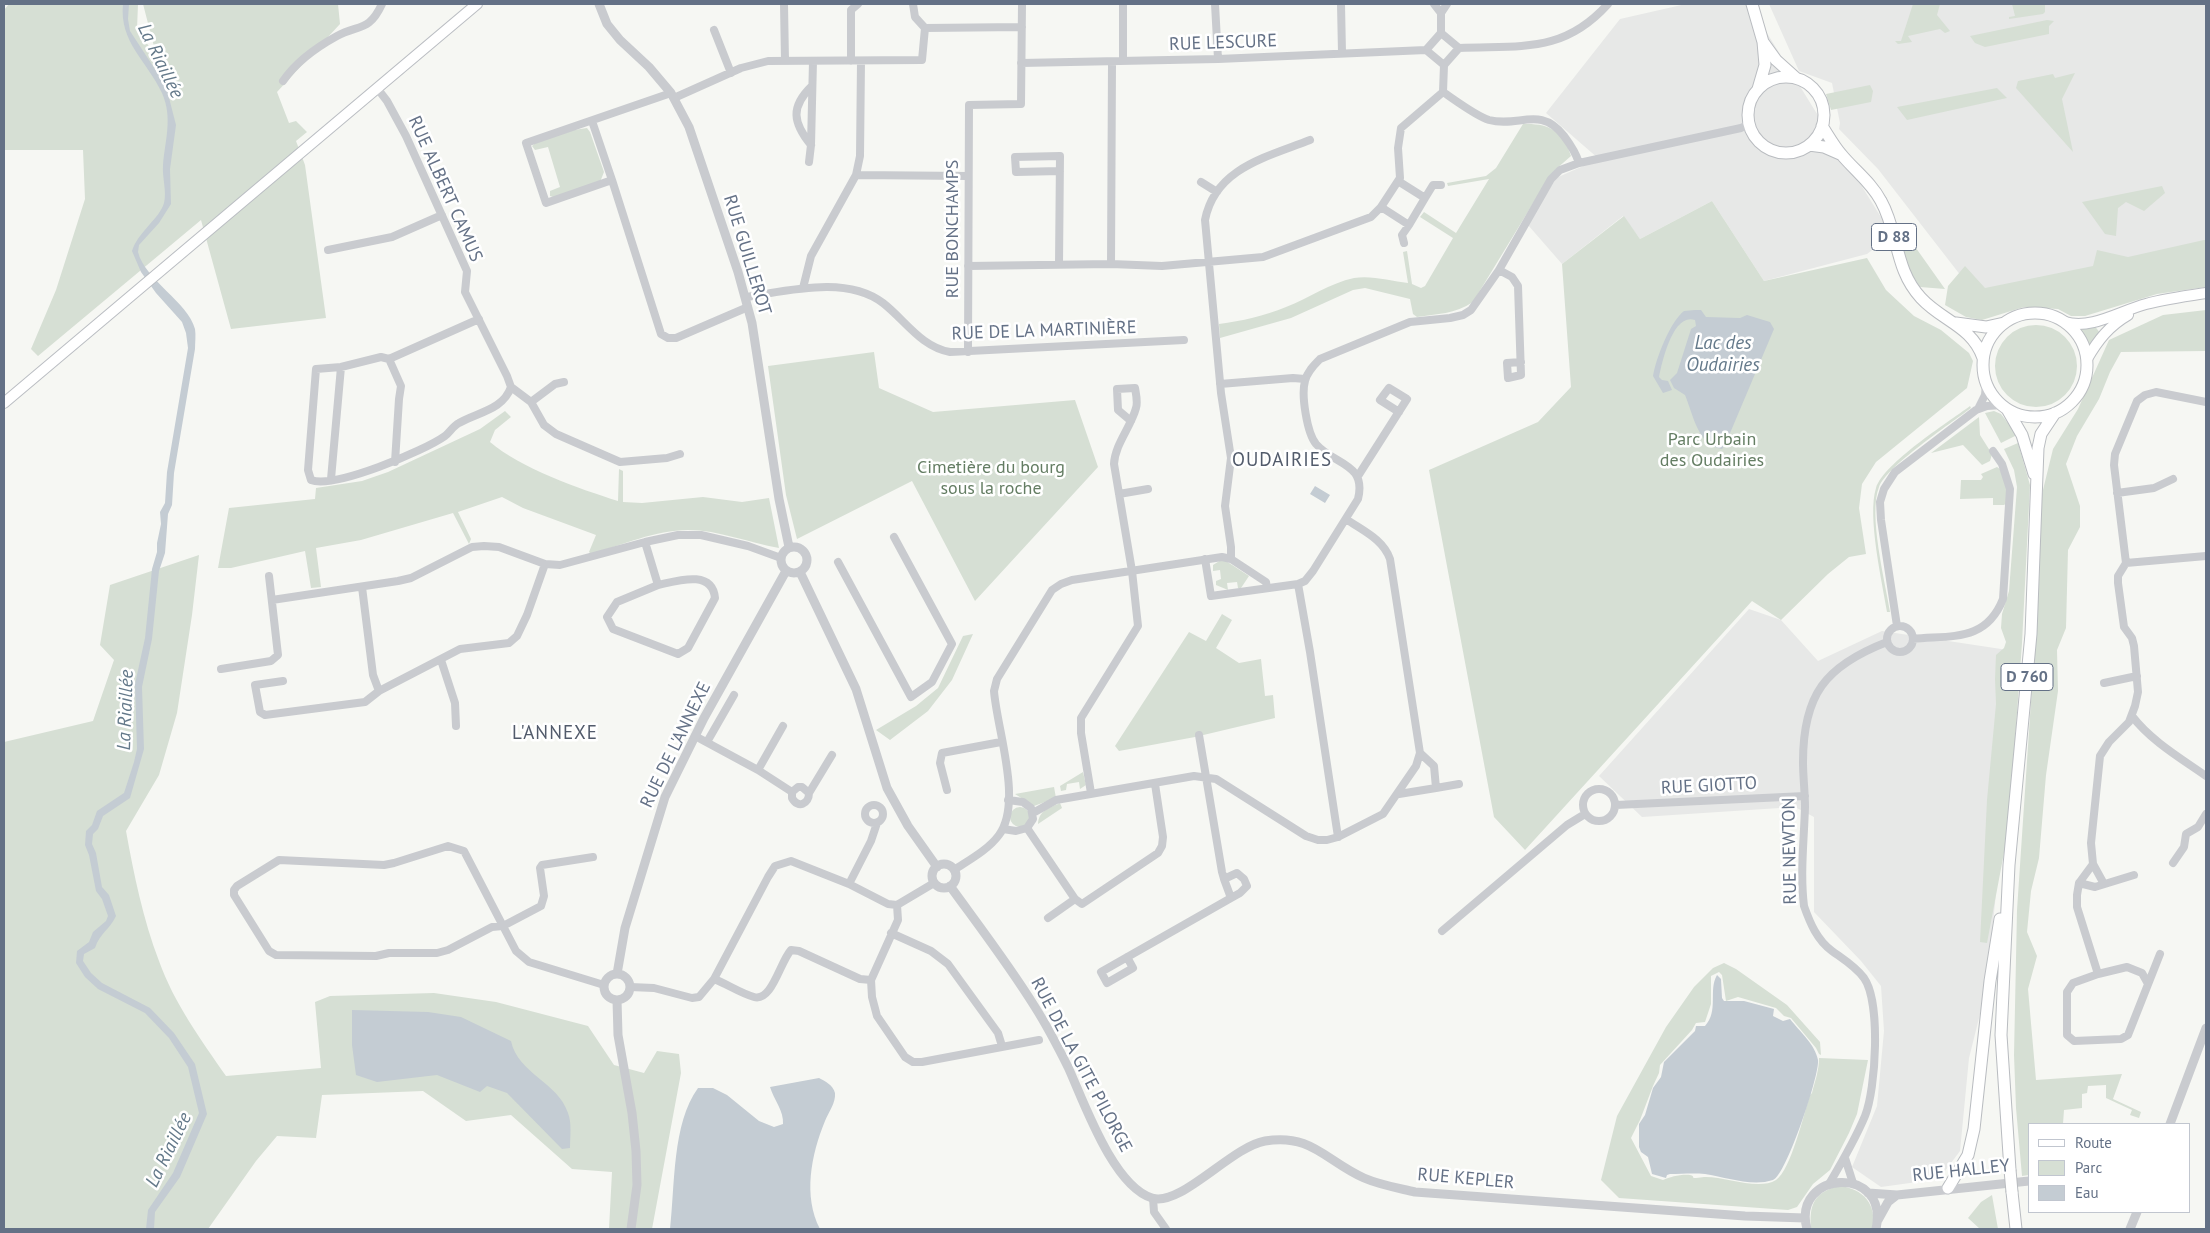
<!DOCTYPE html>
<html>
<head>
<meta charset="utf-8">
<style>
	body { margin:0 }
	#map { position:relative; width:2210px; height:1233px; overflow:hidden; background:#f6f7f3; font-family:"PT Sans",sans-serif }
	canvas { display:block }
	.frame { position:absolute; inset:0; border:5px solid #647186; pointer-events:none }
	.legend { position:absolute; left:2028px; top:1123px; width:162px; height:90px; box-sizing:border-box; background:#fff; border:1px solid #c1c6cf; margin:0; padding:6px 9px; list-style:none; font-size:15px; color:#647186 }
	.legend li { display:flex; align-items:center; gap:10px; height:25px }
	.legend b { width:25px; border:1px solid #c1c6cf }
</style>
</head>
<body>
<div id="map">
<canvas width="2210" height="1233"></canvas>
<div class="frame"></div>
<ul class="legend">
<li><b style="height:6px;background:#fff"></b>Route</li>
<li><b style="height:14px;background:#d6dfd4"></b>Parc</li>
<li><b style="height:14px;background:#c4ccd3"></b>Eau</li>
</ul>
</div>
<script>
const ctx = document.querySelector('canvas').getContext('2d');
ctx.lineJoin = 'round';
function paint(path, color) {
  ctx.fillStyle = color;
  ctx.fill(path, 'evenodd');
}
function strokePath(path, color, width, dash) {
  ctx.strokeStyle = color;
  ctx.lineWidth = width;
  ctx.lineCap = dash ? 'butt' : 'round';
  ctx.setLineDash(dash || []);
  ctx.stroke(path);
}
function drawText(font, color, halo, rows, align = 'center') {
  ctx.font = font + ' "PT Sans",sans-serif';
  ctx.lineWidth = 5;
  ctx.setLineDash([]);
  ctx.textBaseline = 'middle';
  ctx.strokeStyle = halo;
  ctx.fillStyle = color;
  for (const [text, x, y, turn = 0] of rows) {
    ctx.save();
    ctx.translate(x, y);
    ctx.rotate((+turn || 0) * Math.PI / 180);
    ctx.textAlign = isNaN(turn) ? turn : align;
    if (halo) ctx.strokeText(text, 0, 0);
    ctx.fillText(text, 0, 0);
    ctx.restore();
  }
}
paint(new Path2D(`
	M1686 4H1749L1892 235 1867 254 1764 281 1712 201 1640 239 1623 216 1562 264 1528 225 1556 178 1599 159 1546 113 1620 19Z
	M1769 4H2206V276L1975 294 1878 169 1839 129 1840 123 1832 83 1799 71Z
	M1749 609 1781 620 1818 661 1882 631 2021 652 1986 990 1969 1058 1960 1151 1939 1179 1881 1187 1852 1167 1877 1106 1884 1031 1881 986 1861 961 1814 912V817L1795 807 1642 817 1599 776Z`), '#e7e8e7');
paint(new Path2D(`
	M9 4H138L137 29 157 58 143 4H338L340 24 277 92 289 123 296 121 307 132 296 141 305 165 326 318 231 329 201 220 38 356 31 349 56 290 85 199 83 150H4V10Z
	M1913 4H1940L1937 15 1950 31 1945 33 1940 29 1908 36 1912 42 1898 44 1895 41H1901Z
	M2012 4H2045V12L2043 14 2009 19V17L2015 16Z
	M2047 20 2054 21 2049 26V34L1985 47 1975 43 1970 36Z
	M2075 73 2062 99 2073 152 2016 88 2018 81 2053 74 2055 78Z
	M1870 85 1873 91 1871 102 1831 110 1826 94Z
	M1997 88 2007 98 1907 120 1897 107Z
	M1523 124C1548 123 1563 130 1571 156L1555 170 1546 182 1473 302C1455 314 1437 314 1417 317L1413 314 1410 299 1365 288 1353 290 1291 318 1220 338 1219 324C1242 321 1264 316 1286 307 1309 298 1330 283 1354 278 1371 275 1391 281 1408 283L1403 252 1407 251 1412 284 1421 288 1425 286 1453 238 1420 217 1424 212 1456 233 1489 179 1448 186 1447 183 1486 176 1496 168Z
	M587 128 590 132 604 172 600 182 553 197 550 196V191L560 187 548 147 535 150 532 146 535 143 574 130Z
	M2162 186 2165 193 2144 211 2126 202 2118 208 2116 236 2105 234 2082 202Z
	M1712 201 1764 281 1867 258 1886 290 1914 316 1941 330 1969 353 1973 361 1967 388 1876 462 1862 484 1859 508 1866 554 1849 557 1828 574 1781 620 1752 601 1525 850 1494 817 1429 470 1538 422 1571 387 1562 264 1624 216 1640 239Z
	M1899 224 1945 289 1920 287 1907 267Z
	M2204 240H2206V287L2157 294 2085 316H2071L2058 309 2024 307 1982 320 1966 317 1945 305 1948 286 1965 266 1985 288 2093 266 2097 250 2128 257Z
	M2206 310V351L2121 352 2110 372 2099 399 2077 436 2066 464 2080 506V527L2068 550 2066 628 2057 650 2058 691 2046 775 2039 858 2031 891 2027 932 2037 956 2028 989 2036 1080 2122 1074 2113 1099 2141 1112 2139 1118 2130 1115 2132 1110 2106 1098V1085L2088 1086 2087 1093 2082 1094V1108L2064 1110 2063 1124H2029V1175L2022 1176 2016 1108 2014 1055 2017 910 2039 582 2041 498 2053 449 2078 409 2109 340 2163 315Z
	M1995 366a41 41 0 1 1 82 0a41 41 0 1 1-82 0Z
	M2094 325 2100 333 2090 346 2080 328Z
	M874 352 879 388 933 412 1075 400 1098 467 975 601 912 481 797 539 786 495 768 366Z
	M1970 406 1971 408C1950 424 1887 466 1879 487 1868 514 1885 581 1890 612H1887C1882 581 1867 516 1876 488 1884 463 1947 423 1970 406Z
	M505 411 511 417 495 430 490 442C520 468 580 489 618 501L619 469 623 471V502L642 503 703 497 742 502 769 498 779 548C749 543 719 530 688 530 656 530 622 545 591 554L589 552 596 535 523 508 502 497 458 512 471 539 469 544 453 513 361 540 316 548 321 587 311 588 305 551 231 568H218L229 508 315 499 316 488 362 481 388 472 480 429Z
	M1994 411 2001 414 2017 435 2001 443 1985 413Z
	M1979 417 1980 435 1992 454 1990 461 1982 465 1963 445 1931 453Z
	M2018 443 2030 485 2022 643 2014 755 2006 842 1987 943 1980 942 1987 800 1996 704 1995 679 1996 655 2004 648 2006 642 2001 628 2002 614 2009 591 2017 487 2014 470 2004 449Z
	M1997 467 2000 469 2007 489V503L2004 505H1993V498L1960 499 1961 480H1981L1983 477 1981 474Z
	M199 555 192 615 177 713 159 775 126 831C134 875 143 919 159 961 174 1003 201 1040 226 1076L321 1068 315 1002 330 996 434 993 496 1002 588 1026 614 1065 644 1073 657 1051 679 1054 681 1073 652 1229H609L612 1172 572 1169 511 1115 466 1121 423 1091 322 1095 316 1138 277 1136 256 1161 208 1229H4V742L93 721 114 660 100 645 110 585Z
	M1221 560 1226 561 1249 576 1241 588H1238L1237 582 1227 583 1228 590 1216 585V581L1221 579 1220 570 1213 571V565Z
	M1222 614 1232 620 1216 648 1239 663 1261 659 1265 696 1273 695 1275 718 1195 737 1119 751 1115 746 1189 632 1206 641Z
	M973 634 952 680 928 711 890 740 876 730 916 706 938 688 963 636Z
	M1083 772 1086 785 1080 789 1079 782 1067 784 1066 790 1061 791 1060 786Z
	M1054 787 1056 798 1034 806 1015 794Z
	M1060 803 1062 808 1038 824C1039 810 1049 808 1060 803Z
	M1010 817a10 10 0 1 1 20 0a10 10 0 1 1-20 0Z
	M1724 963 1736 969 1787 1005 1820 1042 1821 1055 1819 1054 1816 1048 1791 1018 1784 1016 1776 1008 1738 997 1726 1001 1722 975 1719 972 1711 976V1004L1705 1022 1696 1023 1692 1030 1660 1065 1659 1073 1653 1086 1640 1120 1631 1138 1651 1176 1663 1180C1670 1177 1681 1174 1690 1175 1696 1176 1690 1178 1696 1178 1699 1178 1702 1177 1704 1177 1724 1176 1758 1191 1776 1180 1791 1170 1804 1113 1810 1095L1812 1093C1815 1081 1819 1071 1819 1058L1868 1060 1857 1114 1849 1133 1830 1170 1813 1184 1797 1207 1788 1210 1619 1198 1601 1180 1617 1116 1666 1027 1694 987 1713 968Z
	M1839 1186C1863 1188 1878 1205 1872 1229H1811C1809 1205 1814 1192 1839 1186Z
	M1992 1195 1998 1229H1980L1968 1218 1981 1202Z`), '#d6dfd4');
paint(new Path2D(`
	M123 4H129L128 19 130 31 166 86 176 125 170 169 171 204 159 223 139 245 138 252C145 280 188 302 195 329 196 335 195 343 195 349L174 473 172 505 168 514 165 553 159 571 152 639 142 687 144 749 130 798 103 816 98 829 93 834 92 844 96 853 102 887 109 895 116 916C110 929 100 933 95 948L84 954 83 961 91 973 102 983 150 1008 174 1033 195 1064 207 1114 180 1177 155 1212 154 1229H146L148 1210 173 1173 199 1113 188 1067 169 1038 145 1013 98 989 85 977 76 963 77 951 89 942 93 932 106 921 108 916 102 899 96 891 89 855 85 845 86 831 92 825 97 811 124 793 134 762 137 749 135 684 145 638 152 569 157 552V543L161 524 160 512 165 503 167 472 188 348 186 333 182 322 156 293 141 272 132 251C138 232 160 218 164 203 167 192 162 177 163 165 165 140 173 118 162 93 147 61 119 42 123 4Z
	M1695 310H1701L1706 317 1740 318 1747 315 1770 322 1774 329 1725 445 1722 449C1698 446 1693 414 1685 395L1674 388 1670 380 1677 373 1691 329 1696 326 1695 320C1673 312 1662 362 1659 377L1662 380 1668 381 1672 390 1663 393 1653 376C1656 358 1670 322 1684 311Z
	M1315 486 1330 495 1325 503 1310 494Z
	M1717 975 1721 979 1722 998 1724 1001H1744L1774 1009 1773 1016 1783 1021 1790 1019C1800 1032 1815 1044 1818 1060 1820 1074 1786 1176 1773 1180 1752 1187 1725 1177 1705 1174 1693 1173 1681 1174 1670 1174L1667 1175 1666 1178 1652 1174 1648 1157 1641 1152 1639 1147V1124L1645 1115 1653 1088 1661 1077 1664 1062 1695 1031 1696 1026H1705C1719 1011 1708 990 1717 975Z
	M352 1010 428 1012 461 1017 511 1041C518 1074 558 1082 568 1113 572 1123 570 1137 570 1148L562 1149 507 1093 487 1086 480 1092 437 1075 377 1082 356 1075 352 1045Z
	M819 1078C825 1081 833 1085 835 1093 836 1103 828 1113 825 1121 811 1155 803 1196 820 1229H670C675 1187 672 1123 698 1088H713L727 1095 759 1121 774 1127 783 1124C784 1111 774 1100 770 1087Z`), '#c4ccd3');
const secondary = new Path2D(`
	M2065 322C2091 330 2120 311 2146 304 2165 299 2186 296 2206 293
	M2087 359C2098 340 2109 326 2128 315
	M4 403 477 4`);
const primary = new Path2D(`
	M1752 4 1763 42 1765 65 1758 89
	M1763 42 1776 60 1796 78
	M1748 115a38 38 0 1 1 76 0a38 38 0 1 1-76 0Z
	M1822 126C1828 135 1834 146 1841 154 1854 170 1871 182 1881 201 1899 233 1894 269 1921 298 1942 321 1972 326 1983 358
	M1809 145 1824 147 1840 154
	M1983 365a52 52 0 1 1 104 0a52 52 0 1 1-104 0Z
	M1956 323 1986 327 2004 323
	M2007 409 2022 435 2034 474
	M2010 1170 2001 1035 2009 865 2031 634 2038 448 2041 434 2055 413
	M1948 1188 1968 1155 1974 1129 1990 981 2000 919
	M2012 1192 2016 1229`);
strokePath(secondary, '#bbbec3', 12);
strokePath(primary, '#b9bcc0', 13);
strokePath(new Path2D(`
	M784 4 785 61
	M913 4 915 17 925 28
	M1215 4 1218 59
	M1341 4 1342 53
	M1434 4 1441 13
	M714 30 731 73
	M1441 33 1459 48 1444 65 1426 50Z
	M1441 33V13L1447 4
	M1459 48C1521 45 1563 54 1608 4
	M851 61V10L858 4
	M1123 61V4
	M1021 63 1218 59 1426 50
	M283 81C296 62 317 47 337 36 359 24 369 32 382 4
	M377 88 387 101 406 136 467 271 465 292 507 376 511 387
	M1443 92 1444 65
	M674 98 741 68 768 61 922 60 925 28 1022 27
	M592 121 612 180 546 203 526 143 671 93
	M811 145C793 123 790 107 812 86
	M809 162 811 145 813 61
	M856 175 968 176
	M612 180 661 334 668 338H676L748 307
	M1398 181 1400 178 1398 148 1401 128 1443 92C1455 100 1476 116 1489 120 1519 128 1540 105 1564 136 1570 144 1576 153 1579 163
	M1201 182 1217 192
	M1425 198 1433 185H1441
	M1404 243 1402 235 1409 225
	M328 250 392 237 442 215
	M1059 264 1060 156 1015 157 1016 172 1060 171
	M1111 264 1112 62
	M968 266 1111 264 1162 266 1263 257 1371 217 1381 207 1398 181 1425 198 1409 225 1381 207
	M1499 270 1512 277 1518 286 1521 375 1508 378 1507 363 1521 362
	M803 288 811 256 856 175 860 156 861 61
	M746 297C788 291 846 275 883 303 905 320 921 347 950 352L1184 340
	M968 352 969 105 1021 104 1022 4
	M389 359 381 357 341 367 316 369 308 470 311 480C334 489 424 451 445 436 450 432 453 426 459 423 478 412 503 410 511 387
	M1220 384 1293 378 1305 379
	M511 387 531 402 544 425 556 434 620 462 667 458 680 454
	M531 402 555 384 564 382
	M1978 409 1985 395 1986 383
	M395 462 399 399 401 386 389 359 479 319
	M1358 476 1407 399 1389 388 1380 400 1399 412
	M331 479 341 367
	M2117 493 2154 488 2173 479
	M1119 494 1148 489
	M645 542 658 585 617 602 607 617 613 629 678 654 688 648 715 598C712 569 677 581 658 585
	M1205 559 1211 596 1298 584 1305 581 1313 571 1358 499C1367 463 1334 465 1316 444 1307 433 1301 395 1305 381 1307 372 1314 365 1320 359L1410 322 1450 318 1463 315 1471 310 1499 270 1551 179 1560 170 1579 163 1741 128 1749 124
	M1231 559V547L1225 506 1231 458 1221 393 1205 220C1215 168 1267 157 1310 140
	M838 562 911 697 932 682 952 644 894 537
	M2126 563 2206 556
	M1298 584 1310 652 1338 837
	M362 587 373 675 379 691 460 649 509 643 517 636 527 615 545 564
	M272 600 398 581 411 578 472 547 484 546 499 547 545 564 560 565 645 542 678 535H701L748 546 781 558
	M1887 639a13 13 0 1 1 26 0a13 13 0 1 1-26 0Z
	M1897 626 1881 520 1880 502 1884 489 1895 472 1976 410 1987 406 2002 405
	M1913 639C1952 635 1986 642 2003 599L2010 489 2002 464 1993 451
	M441 660 455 703 456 726
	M221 669 271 661 278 655 269 576
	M283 681 255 685 260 712 265 715 365 702 379 691
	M2104 683 2137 676
	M2132 716C2151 741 2182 759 2206 776
	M1199 735 1222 872 1224 879 1237 873 1244 879 1247 886 1240 893 1231 898
	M695 736 758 770 792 792V798C798 809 809 804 809 793L802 787H798L792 792
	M707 742 734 695
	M758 770 783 726
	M1436 788 1459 784
	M1583 805a16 16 0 1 1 32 0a16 16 0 1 1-32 0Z
	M947 790 940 763 942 753 1001 742
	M809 793 832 755
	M1091 793 1081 733V718L1138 626 1132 571 1114 464C1115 444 1131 427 1136 408 1138 402 1136 394 1135 388L1117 389 1118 410 1131 421
	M1399 794 1436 788 1434 766 1420 753
	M865 814a9 9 0 1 1 18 0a9 9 0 1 1-18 0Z
	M1616 805 1805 796
	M1033 813 1056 800 1194 776 1216 779 1306 836 1318 840H1327L1338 837 1383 814 1416 766 1420 753 1390 559C1383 539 1363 531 1346 519
	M1027 828 1075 899 1082 904 1158 853 1162 846 1163 837 1155 784
	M1003 829 1016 831 1027 828 1033 819 1031 808 1023 802 1008 800
	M593 857 542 865 540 868 544 896 541 906 503 926 492 927 448 950 437 953H389L376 956 276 955 269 951 234 895V890L237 886 279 860 384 865 394 863 448 846 464 851 516 951 529 962 604 985
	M2173 863 2184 847 2186 834 2198 827 2206 814
	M2093 864 2104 884
	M954 870C969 860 988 850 999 835 1023 802 997 730 994 691L997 679 1052 590 1061 584 1072 580 1222 557 1231 559 1266 582 1267 588
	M2079 883 2095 887 2134 875
	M849 884 871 841 877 823
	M897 905 898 920 871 980 872 997 877 1016 905 1057 913 1062H922L1039 1040
	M1048 918 1075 899
	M1442 931 1567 825 1585 814
	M891 933 931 951 948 964 998 1033 1002 1046
	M1127 957 1133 968 1107 983 1101 972 1231 898 1224 879
	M2098 974 2077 907V895L2079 883 2093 864 2091 843 2100 756 2109 742 2129 722 2135 706 2138 692 2134 646 2132 638 2124 627 2118 583V576L2126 563 2114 465 2115 454 2137 401 2145 395 2156 392 2206 402
	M714 979C727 984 740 993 754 997 772 1002 780 962 791 950L799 951 860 979 871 980
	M2147 982 2142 973 2127 967 2098 974 2073 983 2067 992V1035L2074 1041 2121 1039 2128 1035 2160 954
	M630 987 654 988 692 998 699 997 714 979 768 877 775 866 791 861 849 884 888 904 897 905 934 883
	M1845 1158 1853 1183
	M1829 1184C1842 1162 1855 1140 1865 1116 1876 1089 1881 1002 1864 978 1855 966 1843 959 1832 951 1817 940 1810 923 1804 906 1800 874 1804 840 1805 807 1805 792 1803 777 1803 762 1803 695 1825 666 1887 642
	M1153 1198 1154 1212 1166 1229`), '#c9cbcf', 8);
strokePath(new Path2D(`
	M599 4 607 24 620 40 649 67 671 93 689 127 738 272 752 323 779 499 789 547
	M781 560a13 13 0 1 1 26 0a13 13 0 1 1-26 0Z
	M800 572 856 689 887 788 908 826 937 867
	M932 876a12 12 0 1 1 24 0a12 12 0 1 1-24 0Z
	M950 886C979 926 1009 965 1035 1007 1047 1026 1058 1047 1068 1067 1084 1102 1113 1186 1152 1198 1181 1207 1231 1147 1265 1141 1311 1133 1326 1161 1364 1178 1380 1185 1398 1188 1415 1192L1745 1216 1805 1218
	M617 974 625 928 665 797 704 718 786 571
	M604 987a13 13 0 1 1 26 0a13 13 0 1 1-26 0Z
	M617 1000 618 1035 632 1113 636 1151 637 1185 631 1229
	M2170 1124 2206 1028
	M1868 1193 1897 1195 2029 1181
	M1878 1220 1888 1202 1897 1195
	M1807 1229C1791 1170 1890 1164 1876 1229
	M2130 1229 2137 1212`), '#c9cbcf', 9);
strokePath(secondary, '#fff', 10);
strokePath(primary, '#fff', 11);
const primaryBridge = new Path2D(`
	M2010 1170 2012 1192`);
strokePath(primaryBridge, '#b9bcc0', 13, []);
strokePath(primaryBridge, '#fff', 11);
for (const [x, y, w] of [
	[1894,237,45],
	[2027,677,52]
]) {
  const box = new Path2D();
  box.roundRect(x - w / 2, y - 13.5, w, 27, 4);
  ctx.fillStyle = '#fff';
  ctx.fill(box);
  strokePath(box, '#647186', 1);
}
drawText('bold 16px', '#647186', null, [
	["D 88",1894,237],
	["D 760",2027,677]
]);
drawText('18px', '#647186', '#fff', [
	["RUE LESCURE",1223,43,-2],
	["RUE ALBERT CAMUS",445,189,66],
	["RUE BONCHAMPS",953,229,-90],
	["RUE GUILLEROT",747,255,73],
	["RUE DE LA MARTINIÈRE",1044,331,-2],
	["RUE DE L'ANNEXE",676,745,-64],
	["RUE GIOTTO",1709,786,-3],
	["RUE NEWTON",1790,851,-91],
	["RUE DE LA GITE PILORGE",1081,1065,62],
	["RUE HALLEY",1961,1171,-6],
	["RUE KEPLER",1466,1179,5]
]);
drawText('18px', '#647d63', '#fff', [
	["Parc Urbain",1712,440],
	["des Oudairies",1712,461],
	["Cimetière du bourg",991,468],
	["sous la roche",991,489]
]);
drawText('italic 19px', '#64798a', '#fff', [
	["La Riaillée",160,61,64],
	["Lac des",1723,344],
	["Oudairies",1723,366],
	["La Riaillée",126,710,-88],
	["La Riaillée",169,1150,-64]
]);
ctx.letterSpacing = '1px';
drawText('19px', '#525b6b', '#fff', [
	["OUDAIRIES",1282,461],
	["L'ANNEXE",555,734]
]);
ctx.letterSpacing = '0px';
</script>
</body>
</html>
